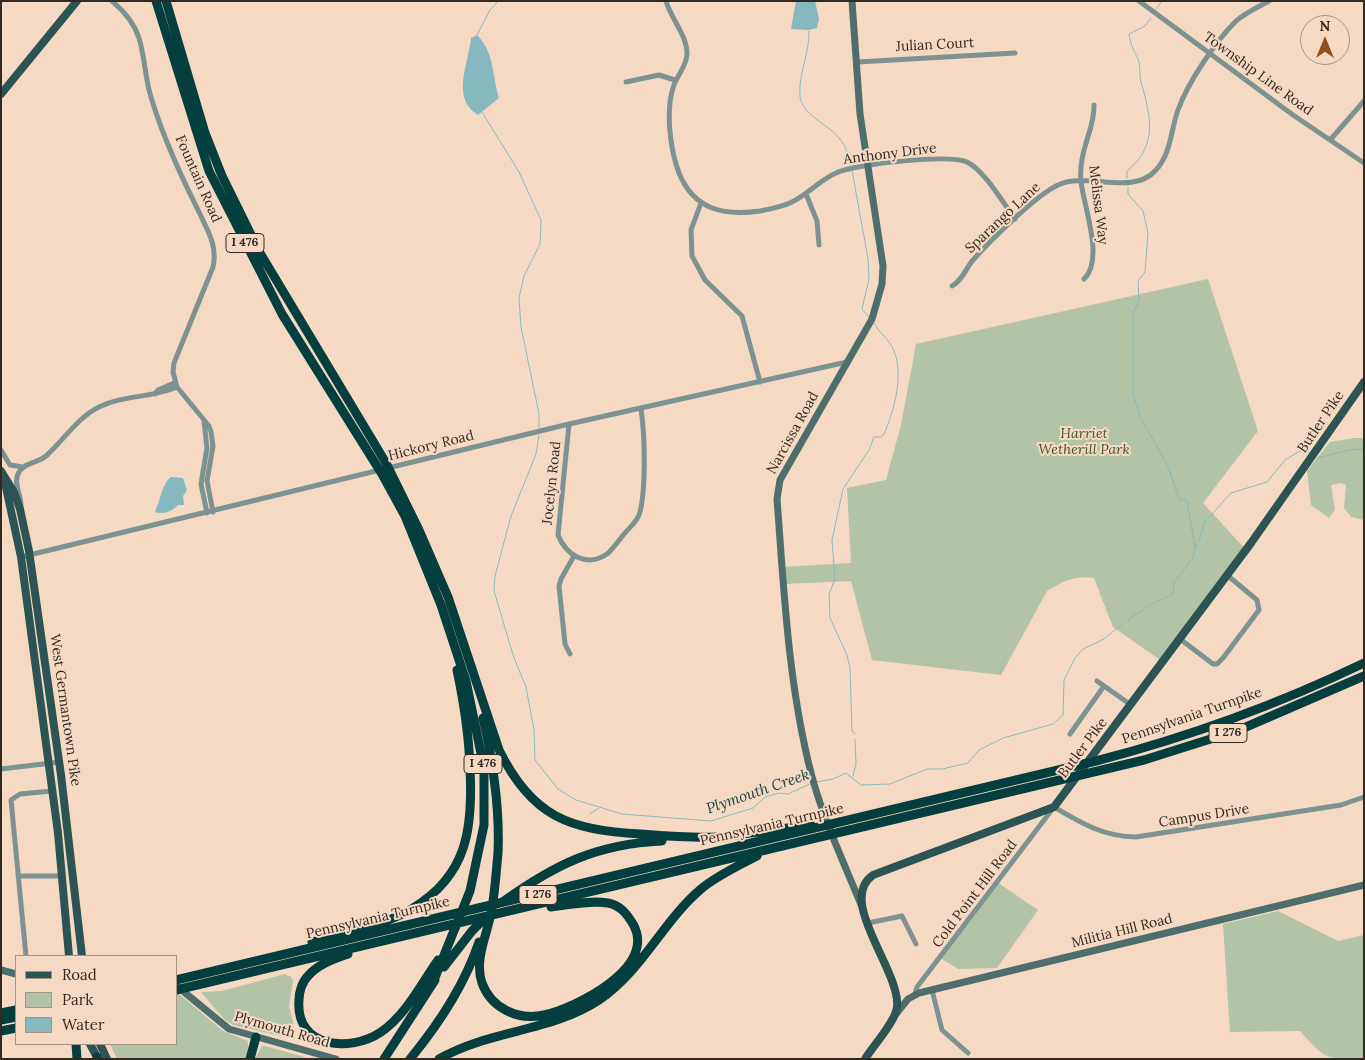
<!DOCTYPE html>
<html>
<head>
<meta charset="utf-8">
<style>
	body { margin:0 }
	#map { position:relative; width:1365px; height:1060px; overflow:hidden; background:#f5d9c2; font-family:Lora,serif }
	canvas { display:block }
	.frame { position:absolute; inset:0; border:2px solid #342921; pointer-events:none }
	.legend { position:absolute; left:15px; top:955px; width:162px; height:90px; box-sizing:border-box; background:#f5d9c2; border:1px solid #a89382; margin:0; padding:6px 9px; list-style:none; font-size:15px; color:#342921 }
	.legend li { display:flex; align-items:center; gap:10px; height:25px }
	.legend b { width:25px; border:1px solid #a89382 }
	.north { position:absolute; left:1300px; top:15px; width:50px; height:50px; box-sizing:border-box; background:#f5d9c2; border:1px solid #a89382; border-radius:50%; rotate:0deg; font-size:14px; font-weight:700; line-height:20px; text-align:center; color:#342921 }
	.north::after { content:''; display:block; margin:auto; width:18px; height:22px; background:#91501c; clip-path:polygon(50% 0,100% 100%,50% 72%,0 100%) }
</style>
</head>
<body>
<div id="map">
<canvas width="1365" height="1060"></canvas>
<div class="frame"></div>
<ul class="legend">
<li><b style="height:6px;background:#2c5454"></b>Road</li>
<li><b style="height:14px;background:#b3c3a6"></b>Park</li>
<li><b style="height:14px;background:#86b9bf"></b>Water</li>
</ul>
<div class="north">N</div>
</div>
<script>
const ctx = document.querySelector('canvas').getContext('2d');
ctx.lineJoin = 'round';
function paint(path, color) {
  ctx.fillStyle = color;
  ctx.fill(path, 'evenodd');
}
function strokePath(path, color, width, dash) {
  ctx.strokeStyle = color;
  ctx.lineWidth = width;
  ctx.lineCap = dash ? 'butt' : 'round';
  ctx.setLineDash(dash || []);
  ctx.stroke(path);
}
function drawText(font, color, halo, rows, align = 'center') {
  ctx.font = font + ' Lora,serif';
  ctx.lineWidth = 4;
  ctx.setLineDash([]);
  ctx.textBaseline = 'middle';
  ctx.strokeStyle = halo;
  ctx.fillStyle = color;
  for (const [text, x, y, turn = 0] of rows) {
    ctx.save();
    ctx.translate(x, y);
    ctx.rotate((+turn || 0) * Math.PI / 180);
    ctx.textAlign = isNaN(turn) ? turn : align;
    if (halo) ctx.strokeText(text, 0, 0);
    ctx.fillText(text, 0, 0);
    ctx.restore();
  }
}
paint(new Path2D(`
	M1208 279 1258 431 1203 503 1246 550 1163 662 1113 627 1094 578C1076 575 1063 581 1047 591L1001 675 872 660 851 581 784 584 782 567 851 563 847 488 886 480 901 425 916 344Z
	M1354 438H1364V520L1351 517 1344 508 1346 485 1340 483 1331 485 1335 510 1329 518 1311 505 1307 471 1330 442Z
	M997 882 1038 910 997 968 958 969 940 958Z
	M1278 911 1338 941 1364 935V1059C1325 1059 1326 1060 1300 1031L1230 1032 1223 924Z
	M285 974 291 977 293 981 289 1007 293 1022 289 1038 233 1025 224 1019 201 992 222 991Z
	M178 993 223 1031 248 1041V1050L245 1059H117L110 1044H176V994Z
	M262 1046H265L311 1059H255Z`), '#b3c3a6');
paint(new Path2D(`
	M796 1H815L819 19 817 28 809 30 791 29Z
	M477 35C495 53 492 76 499 98L478 115C450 98 469 63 471 38Z
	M171 477 183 478 187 490 183 496 184 505H178C172 511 164 515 155 512 160 501 163 482 171 477Z`), '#86b9bf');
strokePath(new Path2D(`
	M1156 9 1162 1
	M809 31C810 53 798 74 800 96 801 114 829 125 839 138 846 146 849 156 851 166
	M477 35 490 10 498 1
	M482 112 519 172 541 220 540 244 524 276 519 298 521 327 539 414V428
	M852 170 868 259 869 279 862 309 869 317
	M1127 178V171C1158 146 1151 116 1141 82 1139 75 1141 66 1138 59 1133 49 1131 46 1129 34L1145 26 1151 18
	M1128 188V194L1143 211 1148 233 1145 272 1138 281 1139 300 1133 313V393L1140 417 1168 466 1179 499 1187 501 1195 547
	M539 435 536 454 511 516 495 576 494 591 514 658 526 687 534 730 535 760 558 789 576 800 622 814 711 821 753 808 765 797 779 793 788 794 812 783
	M1317 458 1354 449 1364 450
	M1199 541 1205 522 1231 493 1267 482 1285 460 1300 451 1309 453
	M1150 605 1173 594 1174 583 1192 559 1197 544
	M1128 620 1147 607
	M855 734 852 731 850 668 847 655 830 618 829 594 835 579 832 540 843 489 869 450 874 437H881L884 434C894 411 904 375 894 351 890 340 879 333 874 323
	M853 776 856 764 855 739
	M816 782 833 779 846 773 861 785 890 784 927 769H942L968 763 979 750 1003 738 1053 724 1063 715 1064 680 1075 658 1083 649 1104 639 1122 624
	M590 814 599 808`), '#86b9bf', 1);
strokePath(new Path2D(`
	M112 1C124 11 134 22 139 38 144 54 145 73 149 90 160 131 179 172 198 210 207 229 218 246 213 267L174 363 173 372 177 387 209 426 211 432 213 446 207 481 213 512
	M666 1C671 19 687 35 687 54 687 65 678 74 674 85 665 109 670 149 679 173 694 210 724 216 760 211 771 209 782 207 792 202 808 194 820 180 836 173 855 164 949 154 967 162 985 171 1003 203 1015 219
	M1139 1 1293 115 1364 163
	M858 62 1015 53
	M626 82 659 75 675 80
	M1331 139 1364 101
	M806 194 817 221 819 245
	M701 203 691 230 692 256 705 280 742 316 760 382
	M1084 279C1105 259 1083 205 1081 181 1078 151 1095 129 1094 105
	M952 286C962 281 966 268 973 260 990 241 1036 195 1058 185 1088 171 1132 197 1156 170 1171 154 1171 129 1178 110 1188 82 1216 41 1236 21 1245 13 1258 7 1269 1
	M155 394 158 390 174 383
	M204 421 207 448 201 484 207 513
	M569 424 558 535C566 555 586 568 607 554 613 549 619 540 624 534 630 527 638 521 640 512 646 487 645 435 641 409
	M1 450 10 465 23 467
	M388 468 569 424 847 362
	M21 507C22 497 13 483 18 474 22 463 38 463 46 456 64 440 77 418 99 407 123 395 152 398 177 387
	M21 557 380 470
	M1180 639 1213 664H1217L1223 658 1259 610 1257 600 1227 575
	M570 654 565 644 559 586 561 579 574 556
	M1097 681 1131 705
	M1070 734 1104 686
	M1 769 60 762
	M18 876H62
	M868 923 902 916 916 944
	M26 956 11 800 20 794 52 791
	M932 990 942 1030 968 1053
	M915 994 917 987 1054 807C1081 823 1104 837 1136 837L1341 805 1364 797`), '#7d9392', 5);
strokePath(new Path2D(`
	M852 1 860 114 883 266 882 284 872 319 780 480 777 499C784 590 788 683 811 773 823 819 844 863 862 907
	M1 970 16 974
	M178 987 229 1029 336 1059
	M896 1014 908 999 919 993 1364 885`), '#4e6e6e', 7);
strokePath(new Path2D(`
	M1 94 77 1
	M1 471 14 492 20 509 29 551 61 775 82 956
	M5 483 21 557 58 833 69 956
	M90 1044 98 1059
	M100 1044 107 1059
	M865 1059C873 1046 896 1021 897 1007 901 971 836 901 873 875L1054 807 1251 543 1364 382`), '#2c5454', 8);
strokePath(new Path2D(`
	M156 1 209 171 282 314 382 474 405 516 441 605 466 681 484 768V825L470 891 432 985
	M166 1 205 133 222 176 260 253 386 463 419 530 448 597 499 750C532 817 569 830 641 834 666 836 692 838 717 837
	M483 718C493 762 500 808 498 853 496 873 495 894 491 913 487 935 474 960 482 983 491 1008 518 1021 544 1015 575 1008 658 968 633 924 627 914 620 905 608 903 589 900 570 905 551 907
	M712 838 811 825
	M504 901C556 864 597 844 662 841
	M312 942C345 933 384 926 413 908 468 875 473 827 470 769 469 735 464 703 457 670
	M348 954C334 959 318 964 308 976 302 982 299 992 299 1000 295 1048 350 1053 381 1032 406 1015 421 984 438 960
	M444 967 472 931 485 918
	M176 980 1096 761C1188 737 1277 705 1364 663
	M176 990 1144 760 1239 730 1364 676
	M1 1013 16 1010
	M1 1020 16 1017
	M1 1031 16 1028
	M76 1044 77 1059
	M97 1057V1059
	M250 1059 256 1037
	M384 1059 435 980
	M410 1059C438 1025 465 984 479 942
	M439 1059C489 1030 551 1032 599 1000 642 971 663 921 701 889 718 875 738 866 757 856`), '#053e3e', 9);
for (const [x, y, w] of [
	[245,243,38],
	[1228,733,38],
	[483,764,38],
	[538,895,38]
]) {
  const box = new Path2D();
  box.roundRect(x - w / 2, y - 9.5, w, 19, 4);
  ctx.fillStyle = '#f5d9c2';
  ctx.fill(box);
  strokePath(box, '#342921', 1);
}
drawText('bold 12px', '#342921', null, [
	["I 476",245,243],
	["I 276",1228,733],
	["I 476",483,764],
	["I 276",538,895]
]);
drawText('14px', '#342921', '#f5d9c2', [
	["Julian Court",935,45,-3],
	["Township Line Road",1258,74,36],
	["Anthony Drive",890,154,-7],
	["Fountain Road",198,179,66],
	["Melissa Way",1098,205,83],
	["Sparango Lane",1003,218,-43],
	["Butler Pike",1321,422,-56],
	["Narcissa Road",793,433,-61],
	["Hickory Road",431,446,-14],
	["Jocelyn Road",552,483,-84],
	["West Germantown Pike",65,710,82],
	["Pennsylvania Turnpike",1192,716,-19],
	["Butler Pike",1083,748,-53],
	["Campus Drive",1204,816,-9],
	["Pennsylvania Turnpike",772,825,-13],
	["Cold Point Hill Road",975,894,-53],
	["Pennsylvania Turnpike",378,918,-13],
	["Militia Hill Road",1122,931,-14],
	["Plymouth Road",282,1030,16]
]);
drawText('italic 14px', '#405a26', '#f5d9c2', [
	["Harriet",1084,434],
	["Wetherill Park",1084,450]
]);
drawText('italic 15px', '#18474b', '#f5d9c2', [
	["Plymouth Creek",758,792,-19]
]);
</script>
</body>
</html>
